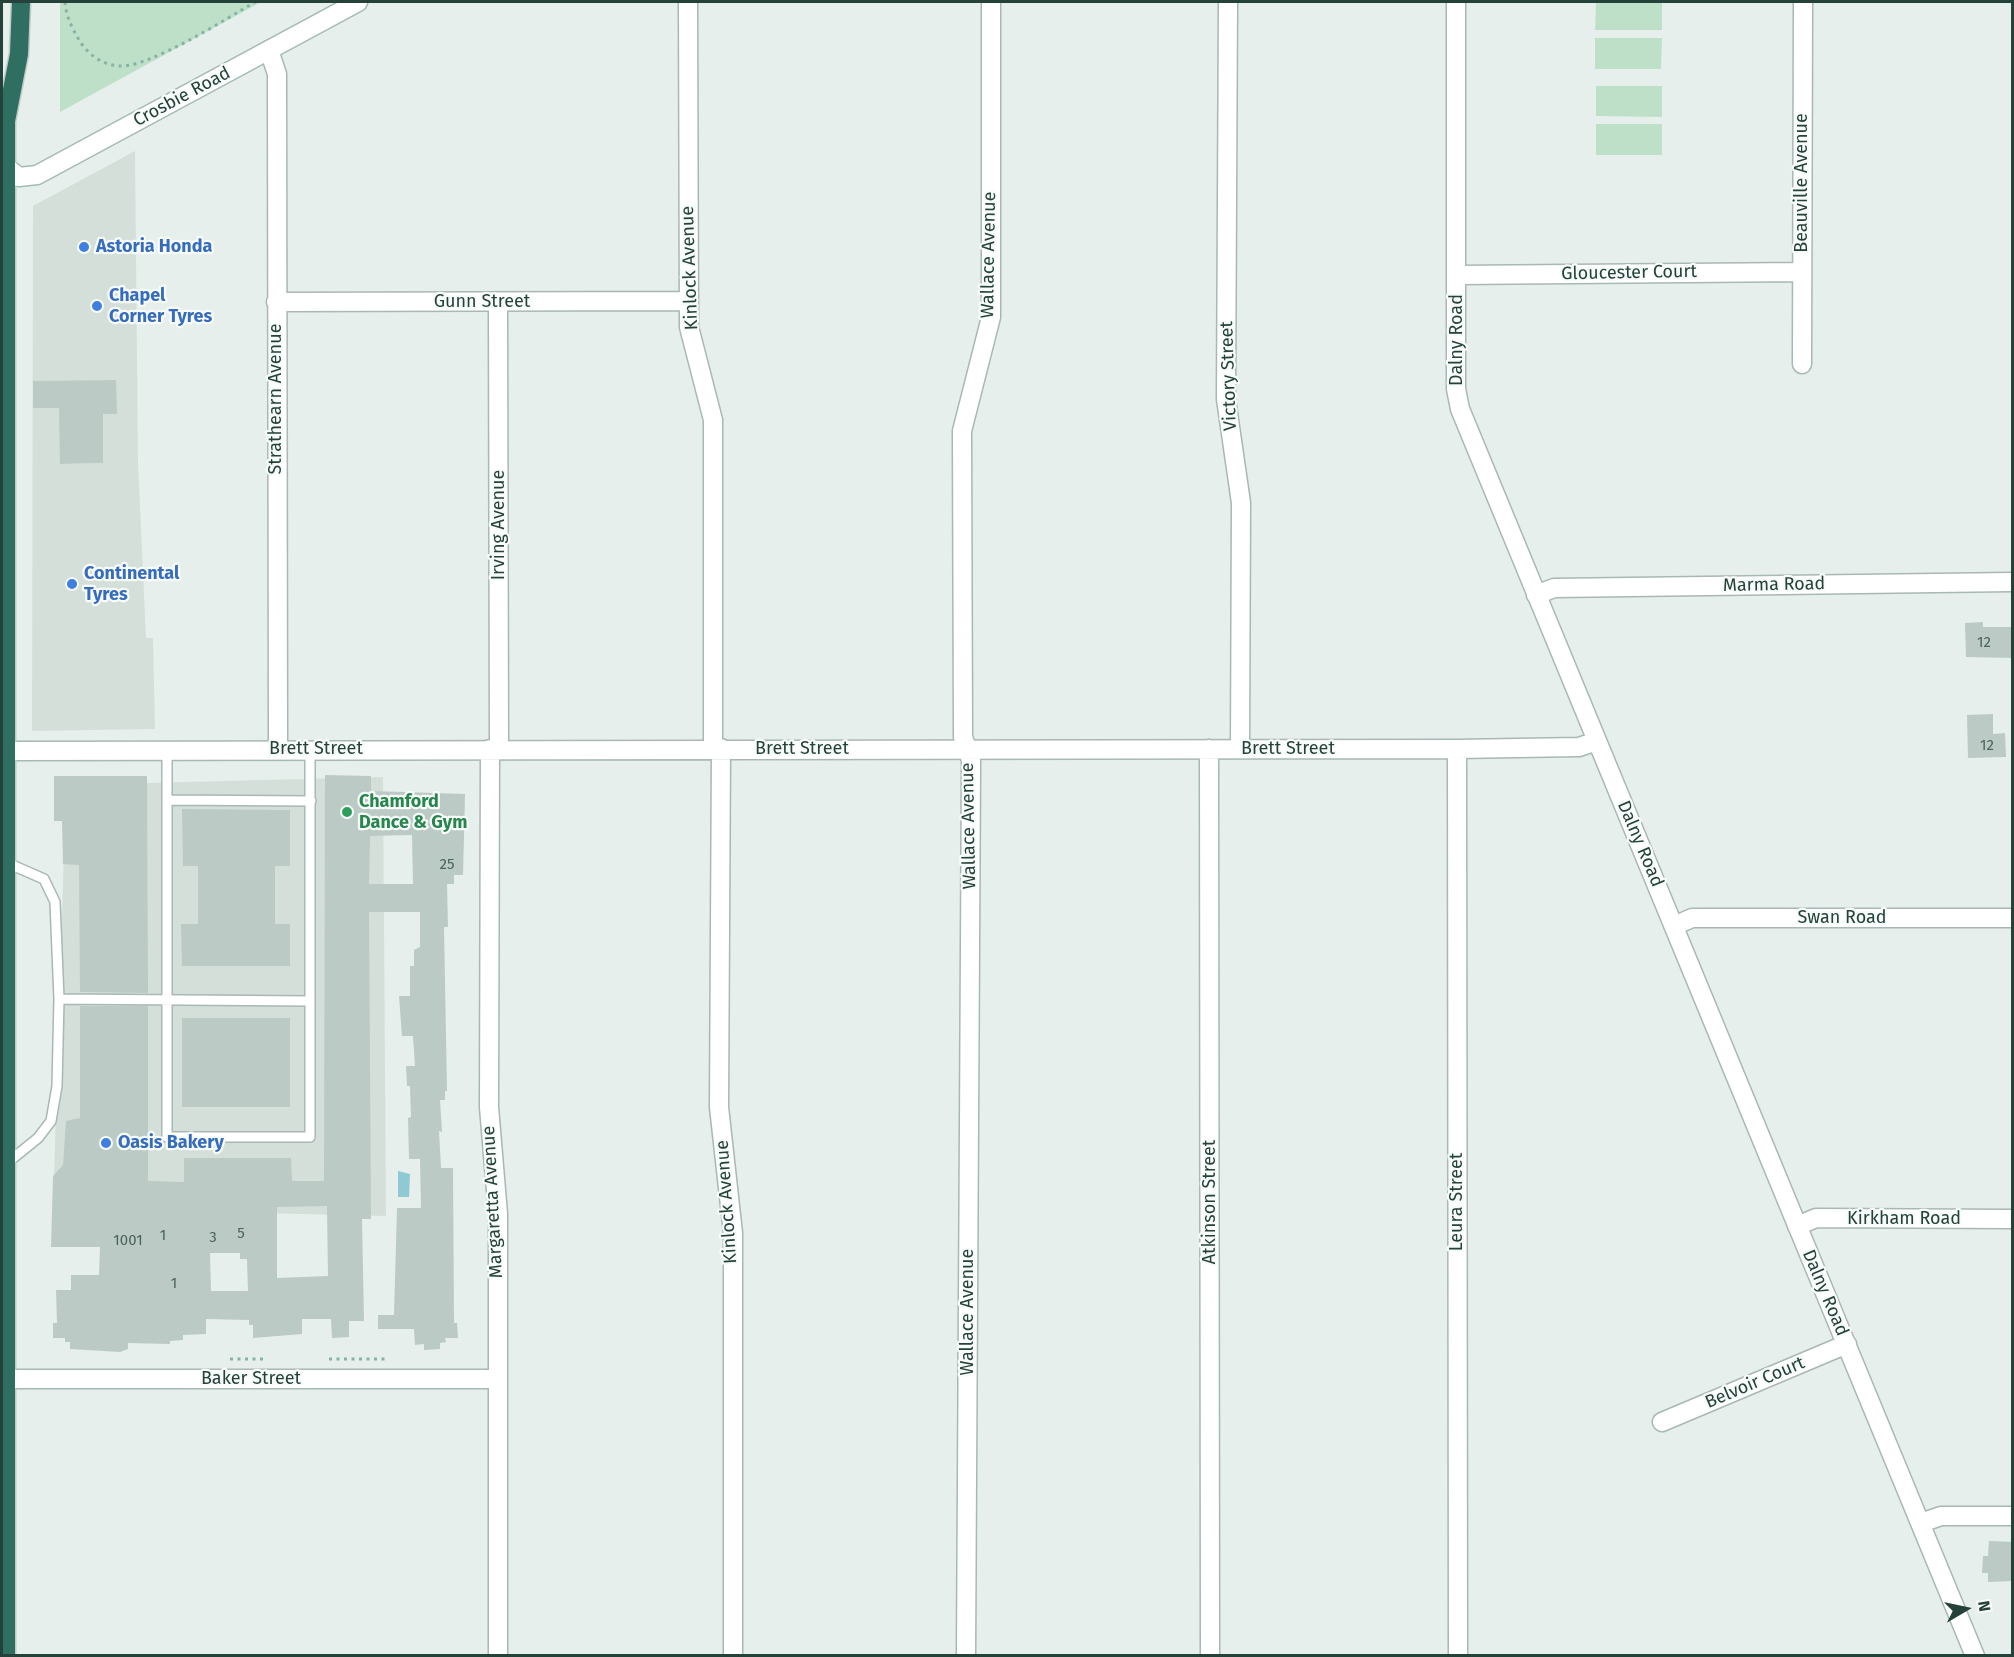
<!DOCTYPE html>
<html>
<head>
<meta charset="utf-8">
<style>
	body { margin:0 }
	#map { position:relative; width:2014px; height:1657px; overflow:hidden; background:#e6efeb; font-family:"Fira Sans",sans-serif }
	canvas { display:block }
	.frame { position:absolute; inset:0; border:3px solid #24423a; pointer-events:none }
	.north { position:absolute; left:1936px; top:1579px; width:60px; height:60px; -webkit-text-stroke:4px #f7fbf9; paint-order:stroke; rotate:81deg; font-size:16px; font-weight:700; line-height:24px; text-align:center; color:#24423a }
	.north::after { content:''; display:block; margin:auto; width:21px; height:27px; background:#24423a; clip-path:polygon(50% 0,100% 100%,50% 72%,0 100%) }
</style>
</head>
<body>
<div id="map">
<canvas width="2014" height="1657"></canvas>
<div class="frame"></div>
<div class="north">N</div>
</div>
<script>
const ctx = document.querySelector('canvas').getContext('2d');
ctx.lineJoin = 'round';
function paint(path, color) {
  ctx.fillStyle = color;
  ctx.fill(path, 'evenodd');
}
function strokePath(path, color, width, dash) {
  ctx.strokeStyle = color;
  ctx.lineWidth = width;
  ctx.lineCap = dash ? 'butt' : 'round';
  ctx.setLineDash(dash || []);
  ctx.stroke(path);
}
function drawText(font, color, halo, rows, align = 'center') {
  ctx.font = font + ' "Fira Sans",sans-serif';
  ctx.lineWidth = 4.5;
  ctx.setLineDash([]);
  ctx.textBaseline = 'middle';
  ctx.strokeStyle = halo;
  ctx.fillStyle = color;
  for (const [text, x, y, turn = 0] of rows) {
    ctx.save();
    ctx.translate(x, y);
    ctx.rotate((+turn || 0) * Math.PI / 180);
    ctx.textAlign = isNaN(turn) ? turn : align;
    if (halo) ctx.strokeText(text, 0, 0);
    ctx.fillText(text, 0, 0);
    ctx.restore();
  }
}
paint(new Path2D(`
	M135 151 138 463 146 638H153L155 729 32 731 33 206ZM102 441 103 463 60 464V442Z
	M383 777 386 1216 53 1208 66 785Z`), '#d4dfda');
paint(new Path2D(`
	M60 2H261L60 112Z
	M1596 2H1662V30H1595Z
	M1595 38H1662L1661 69H1595Z
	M1596 86H1662V117L1596 116Z
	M1596 124H1662V155H1596Z`), '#bfe0c8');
paint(new Path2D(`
	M398 1171 410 1174 409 1197H398Z`), '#8ec9d4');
paint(new Path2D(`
	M116 380 117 414H103V463L60 464 59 408H33V381Z
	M1983 622V627H2013V658L1966 657 1965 623Z
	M1993 714V734L2005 733 2006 757 1968 758 1967 715Z
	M325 775 371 776V791L465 794 463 875H454V884H447L448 927H444L447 1091H445V1100H440L442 1132 439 1131 441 1168H453L454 1323H457L458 1338H445L446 1342 440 1343V1349L424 1350V1344L415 1345 414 1329H378V1315H394L397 1208H421L420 1159H409L408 1118 411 1117 410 1086H407L406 1066H415L413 1036H402L399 996H410V966H414V950L420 947V912H369L371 1219H362L364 1321H349V1337L332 1338 331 1319H302V1334L253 1338V1325H249V1320L206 1319V1334L183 1335V1340L170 1341V1344L128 1343V1349L120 1352 70 1349V1342H65V1338H53V1323H57L56 1290H71V1275H99L100 1247H51L53 1176 63 1165 66 1121 80 1118V1006H148V1181L184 1182V1158H291L292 1181H324ZM412 835 413 884H369L370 836ZM327 1206 328 1276 277 1278V1207ZM210 1253H240V1259H247L248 1291H211Z
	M54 776H147L148 993 80 992 79 865 63 864 62 821H54Z
	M182 809 290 810V866H275V924H290V966H182L181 924H198V866H183Z
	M182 1018H290V1107H182Z
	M1989 1541 2013 1542V1581L1988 1582V1573H1982L1983 1556H1988Z`), '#bbcac4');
const lane = new Path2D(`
	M167 800 311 801
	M5 862 44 879 55 902 59 999 57 1086 51 1121 38 1138 7 1163
	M59 999 310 1001V1137H167V750
	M310 1001V749`);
const street = new Path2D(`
	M688 2 689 327 713 420V749
	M1228 2 1226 399 1241 503 1240 749
	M1456 2V389L1460 409 1975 1656
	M269 50 277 74 278 749
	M1457 275 1802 272
	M276 302 689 301
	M498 302 499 748
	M1802 364 1803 2
	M1536 595 1554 588 2012 582
	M721 748 719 1107 733 1233V1656
	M490 749 489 1107 498 1214V1656
	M1209 749 1210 1656
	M1457 749 1458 1656
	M5 751 1457 749 1579 747 1597 741
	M1674 926 1692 918H2012
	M1797 1226 1816 1218 2012 1219
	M7 1379H496
	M1662 1422 1847 1344
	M1921 1523 1941 1516H2012
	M966 1656 971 768V760L963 737 962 431 991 317V2`);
const secondary = new Path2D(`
	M6 167 19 177 37 175 358 2`);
const highway = new Path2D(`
	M6 1656V121L19 54 21 2`);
strokePath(lane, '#a8b8b2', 12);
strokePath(street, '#a8b8b2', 21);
strokePath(secondary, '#a4bbb3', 21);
strokePath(highway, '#c2cac8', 21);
strokePath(new Path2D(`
	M65 2C66 16 72 28 79 40 88 55 104 66 121 66 152 66 226 19 255 2
	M230 1359H266
	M329 1359H385`), '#86b3a5', 3, [3, 4.5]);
strokePath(lane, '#fff', 9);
strokePath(street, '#fff', 18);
strokePath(secondary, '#fff', 18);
strokePath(highway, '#2f6f62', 18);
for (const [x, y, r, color] of [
	[84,247,6,"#3f7fe0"],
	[97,306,6,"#3f7fe0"],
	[72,584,6,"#3f7fe0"],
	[347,812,6,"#2e9e5b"],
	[106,1143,6,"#3f7fe0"]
]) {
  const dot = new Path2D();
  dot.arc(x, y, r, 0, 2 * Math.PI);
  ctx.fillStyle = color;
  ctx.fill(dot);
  strokePath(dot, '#f7fbf9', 2);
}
drawText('15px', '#4a645c', null, [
	["12",1984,643],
	["12",1987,746],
	["25",447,865],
	["5",241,1234],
	["1",163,1236],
	["3",213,1238],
	["1001",128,1241],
	["1",174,1284]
]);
drawText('18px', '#24423a', '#f7fbf9', [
	["Crosbie Road",182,97,-28],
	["Beauville Avenue",1802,183,-90],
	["Wallace Avenue",989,255,-89],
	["Kinlock Avenue",690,268,-92],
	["Gloucester Court",1629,273,-1],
	["Gunn Street",482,302],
	["Dalny Road",1457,340,-90],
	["Victory Street",1229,376,-92],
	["Strathearn Avenue",276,399,-90],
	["Irving Avenue",499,525,-90],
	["Marma Road",1774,585,-1],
	["Brett Street",316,749],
	["Brett Street",802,749],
	["Brett Street",1288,749],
	["Wallace Avenue",969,826,-91],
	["Dalny Road",1640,844,67],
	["Swan Road",1842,918],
	["Margaretta Avenue",493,1202,-93],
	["Kinlock Avenue",727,1202,-94],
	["Atkinson Street",1210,1202,-90],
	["Leura Street",1457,1202,-90],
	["Kirkham Road",1904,1219],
	["Dalny Road",1825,1293,67],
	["Wallace Avenue",968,1312,-90],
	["Baker Street",251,1379],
	["Belvoir Court",1755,1383,-23]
]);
drawText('bold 18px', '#366cbe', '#f7fbf9', [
	["Astoria Honda",96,247],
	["Chapel",109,296],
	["Corner Tyres",109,317],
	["Continental",84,574],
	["Tyres",84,595],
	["Oasis Bakery",118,1143]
], 'left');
drawText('bold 18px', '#27864d', '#f7fbf9', [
	["Chamford",359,802],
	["Dance & Gym",359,823]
], 'left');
</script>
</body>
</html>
